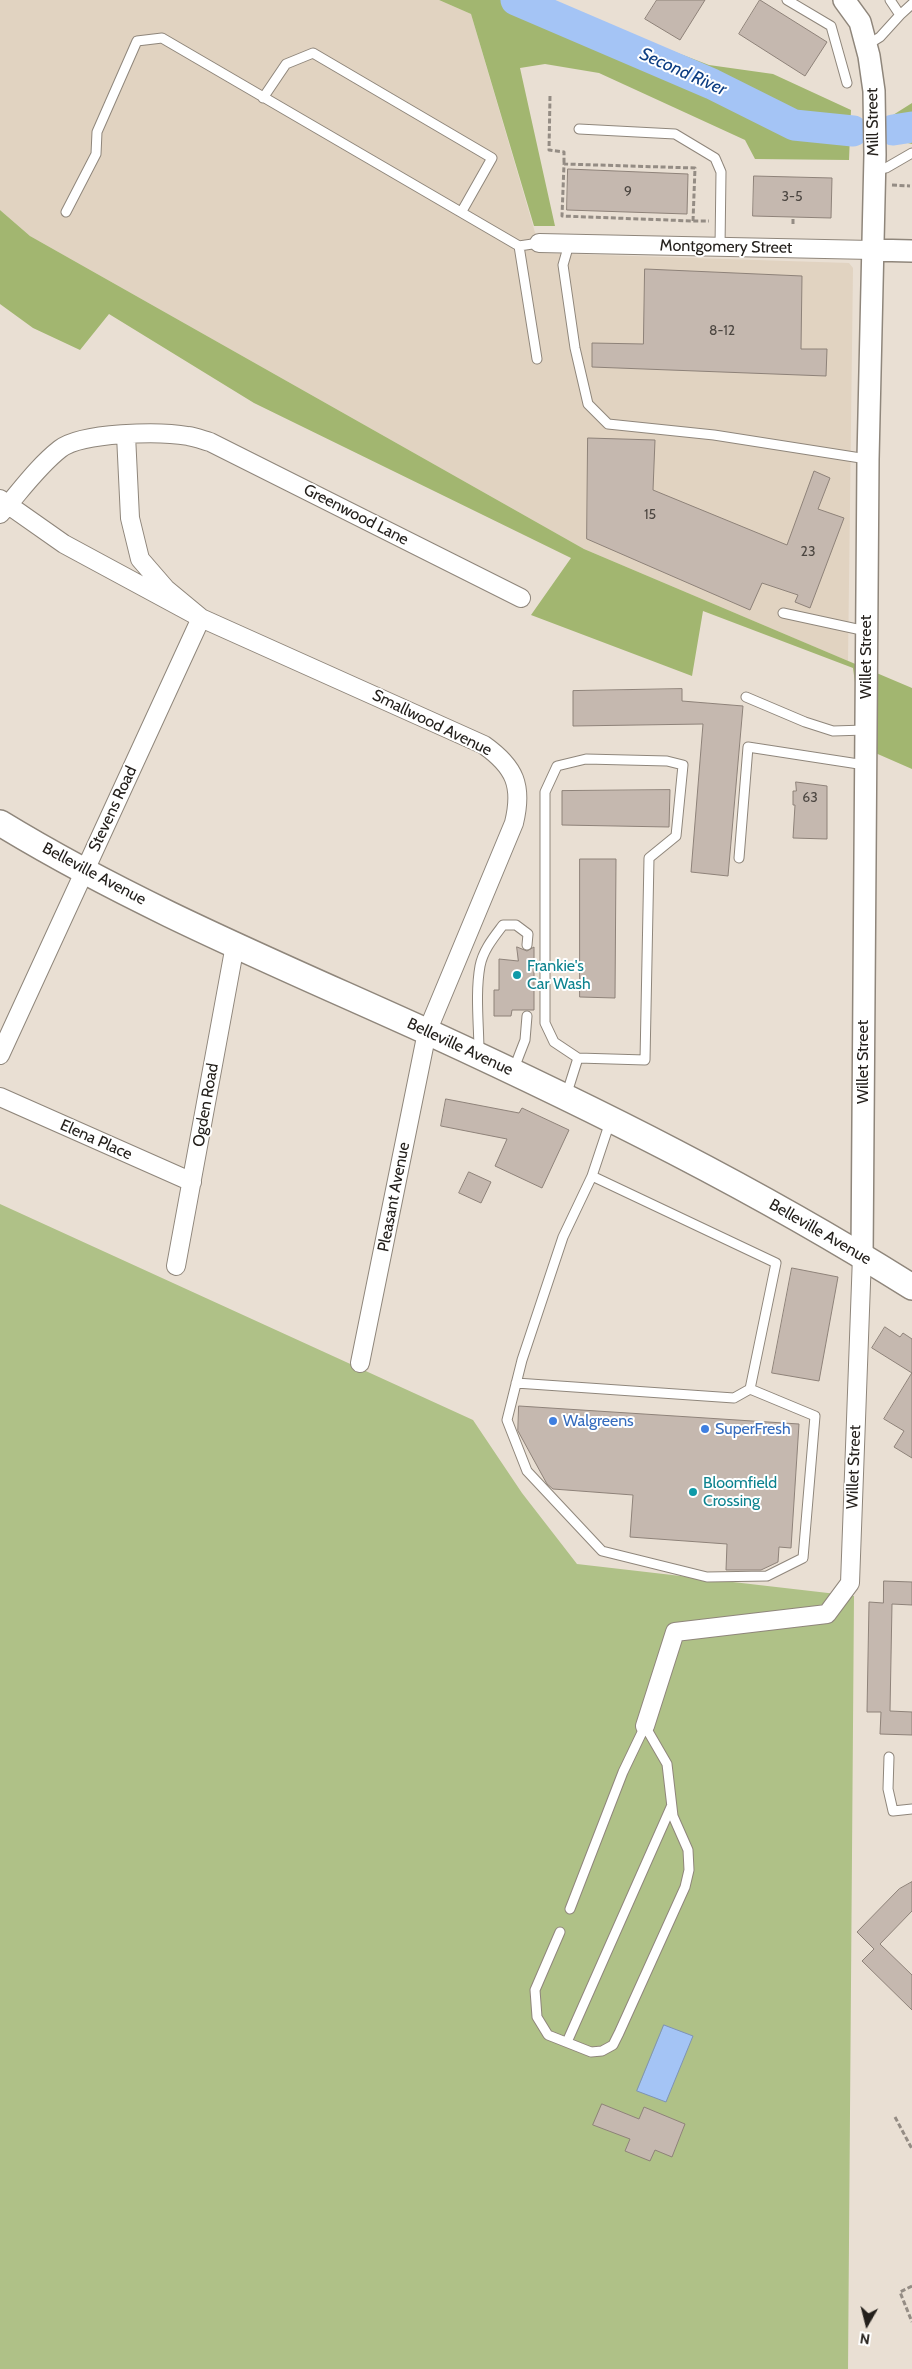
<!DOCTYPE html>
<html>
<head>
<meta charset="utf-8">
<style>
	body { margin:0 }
	#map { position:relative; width:912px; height:2369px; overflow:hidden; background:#e9dfd3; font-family:Cabin,sans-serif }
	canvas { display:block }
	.north { position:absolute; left:842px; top:2299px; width:50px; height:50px; -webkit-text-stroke:4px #fff; paint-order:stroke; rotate:188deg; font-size:14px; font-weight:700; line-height:20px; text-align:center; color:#24201c }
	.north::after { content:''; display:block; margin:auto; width:18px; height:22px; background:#24201c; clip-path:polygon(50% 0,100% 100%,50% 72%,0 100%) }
</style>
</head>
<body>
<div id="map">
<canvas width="912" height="2369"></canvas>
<div class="north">N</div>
</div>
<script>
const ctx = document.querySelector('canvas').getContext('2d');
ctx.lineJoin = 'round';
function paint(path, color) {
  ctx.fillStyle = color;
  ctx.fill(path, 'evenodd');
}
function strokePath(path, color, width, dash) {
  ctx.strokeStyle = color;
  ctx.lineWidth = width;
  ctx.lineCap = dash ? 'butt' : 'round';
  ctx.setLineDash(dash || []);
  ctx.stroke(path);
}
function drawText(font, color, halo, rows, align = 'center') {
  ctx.font = font + ' Cabin,sans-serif';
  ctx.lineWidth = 4;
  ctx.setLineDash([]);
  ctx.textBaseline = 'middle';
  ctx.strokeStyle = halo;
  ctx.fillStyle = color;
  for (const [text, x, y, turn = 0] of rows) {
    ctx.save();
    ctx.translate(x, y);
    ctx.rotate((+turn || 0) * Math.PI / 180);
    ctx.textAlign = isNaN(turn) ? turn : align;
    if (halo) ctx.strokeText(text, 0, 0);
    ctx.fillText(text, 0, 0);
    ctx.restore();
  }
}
paint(new Path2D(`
	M0 0H439L471 14 541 253 849 263 853 268 848 661 584 549 30 236 0 210Z`), '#e1d3c1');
paint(new Path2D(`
	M0 1204 473 1420 522 1493 577 1564 854 1596 848 2369H0Z`), '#afc187');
paint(new Path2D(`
	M439 0H547L589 19 709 65 773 74 851 110 849 160 755 159 745 140 599 73 545 64 520 68 555 226H534L471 14Z
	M912 103V144L895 140 893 115Z
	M0 210 30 236 584 549 912 688V769L864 748 853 668 703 611 692 676 531 615 571 558 254 403 109 314 80 350 33 328 0 304Z`), '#a2b670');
const water = new Path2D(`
	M664 2025 693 2036 666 2102 637 2091Z`);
paint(water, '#a4c4f5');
strokePath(water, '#7e93b4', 1);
strokePath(new Path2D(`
	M516 0 712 84 794 125 853 131
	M893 130 912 127`), '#a4c4f5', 31);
const building = new Path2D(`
	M657 0H705L680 40 645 19Z
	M760 0 827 42 805 76 739 34Z
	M568 169 688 174 687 214 567 210Z
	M754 176 832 178 831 218 753 216Z
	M645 269 802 276 801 349H827L826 376 592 367V343L643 344Z
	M588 438 655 440 653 490 787 545 814 471 830 478 818 509 844 518 810 608 795 602 798 595 762 583 750 610 587 539Z
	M682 689V701L743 706 728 876 691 872 703 724 573 726V691Z
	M796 782 827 786V839L793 838 795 805H793V791H796Z
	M670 790 669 827 562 825V791Z
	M580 859H616L615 998 580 997Z
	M517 947 527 951 534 947V1010H512L511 1016H494V990H499V959L518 961Z
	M446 1099 519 1113 522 1108 569 1130 542 1188 495 1166 507 1139 441 1126Z
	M469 1172 491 1182 481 1203 459 1193Z
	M792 1268 838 1277 819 1381 772 1373Z
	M885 1327 900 1337 903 1333 912 1339V1373L872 1348Z
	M912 1373V1458L894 1447 904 1431 884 1419Z
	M519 1406 799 1424 791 1548 779 1547 778 1562 761 1570H726L727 1544 630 1537 633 1495 553 1489 547 1484 518 1431Z
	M884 1581 912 1582V1605L892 1604 890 1711 912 1712V1735L880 1734 881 1712H867L869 1602 883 1603Z
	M912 1882V1911L880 1944 912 1975V2010L862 1961 874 1949 857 1932 899 1889Z
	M602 2104 639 2119 644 2107 685 2124 672 2157 655 2150 650 2161 625 2151 630 2139 593 2125Z`);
paint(building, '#c5b8af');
strokePath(building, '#8e8279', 1);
const service = new Path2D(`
	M787 0 831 26 847 83
	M900 15 912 4
	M867 45 880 37 900 15 890 0
	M263 98 286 64 313 53 492 158 462 211
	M579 129 675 134 715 158 721 172 720 247
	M874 171 886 168 912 153
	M66 212 96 154 97 132 137 41 162 38 519 246
	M569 244 563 265 575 348 588 404 608 424 714 435 867 459
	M537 359 519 246 539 243
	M783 613 866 631
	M746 697 805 722 833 731 865 730
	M586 759 667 761 683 765 676 836 649 858 645 1060 578 1058 554 1042 545 1023V792L557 766Z
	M739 858 748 747 865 765
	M479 1053C479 1025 475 994 480 966 483 950 494 937 503 925H516L528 934 527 945
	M513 1071 525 1040 527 1016
	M566 1096 578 1058
	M592 1176 563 1237 522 1360 507 1420 527 1471 602 1551 707 1577 767 1576 803 1558 815 1416 750 1389 776 1263 592 1176 610 1122
	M516 1383 734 1398 750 1389
	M889 1757 888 1789 893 1811 912 1809
	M560 1932 535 1990 537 2017 548 2035 591 2052 602 2051 613 2045 619 2033 685 1887 689 1870 688 1850 673 1816 667 1764 645 1726 623 1772 570 1909
	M567 2042 671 1807`);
const minor = new Path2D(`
	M539 243 872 250
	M126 435 130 518 140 559 166 589 201 618 484 745C515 767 523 786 514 823L427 1032 360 1363
	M0 499 64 544 201 618 0 1055
	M0 514C19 493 37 467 60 449 82 432 160 431 188 436 195 437 203 440 210 442L521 598
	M0 1097 192 1182
	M176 1266 235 945
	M645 1726 675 1632 827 1614 850 1583 862 1256`);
const tertiary = new Path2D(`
	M844 0 860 22 869 56 874 91 875 155 868 459 862 1256
	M872 250 912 251`);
const secondary = new Path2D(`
	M0 823C136 906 285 967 430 1033 595 1109 758 1190 912 1287`);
strokePath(service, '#8f867b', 11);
strokePath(minor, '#8f867b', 20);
strokePath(tertiary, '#8f867b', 24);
strokePath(secondary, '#8f867b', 28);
strokePath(new Path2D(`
	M550 96 549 150 564 152V164
	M892 185 910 186
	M693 221 695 168 564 164 562 216 693 221H709
	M793 224V218
	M895 2117 912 2149
	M912 2286 900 2292 912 2322`), '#948c84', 3, [5, 2.5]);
strokePath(service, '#fff', 9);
strokePath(minor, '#fff', 18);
strokePath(tertiary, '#fff', 21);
strokePath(secondary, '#fff', 25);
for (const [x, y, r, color] of [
	[517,975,5,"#0f9aa8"],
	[553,1421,5,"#3f7fe0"],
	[705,1429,5,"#3f7fe0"],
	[693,1492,5,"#0f9aa8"]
]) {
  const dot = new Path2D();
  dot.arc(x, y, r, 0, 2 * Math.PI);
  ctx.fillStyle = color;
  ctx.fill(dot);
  strokePath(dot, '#fff', 2);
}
drawText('14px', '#4c4641', null, [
	["9",628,192],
	["3-5",792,197],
	["8-12",722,331],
	["15",650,515],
	["23",808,552],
	["63",810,798]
]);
drawText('16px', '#24201c', '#fff', [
	["Mill Street",873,122,-91],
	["Montgomery Street",726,247,1],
	["Greenwood Lane",356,515,27],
	["Willet Street",866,657,-90],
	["Smallwood Avenue",432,723,26],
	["Stevens Road",113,809,-65],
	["Belleville Avenue",94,874,28],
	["Belleville Avenue",460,1047,25],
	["Willet Street",863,1062,-90],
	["Ogden Road",206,1105,-80],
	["Elena Place",96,1140,24],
	["Pleasant Avenue",394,1197,-79],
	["Belleville Avenue",820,1232,30],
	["Willet Street",854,1467,-88]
]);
drawText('16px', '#0d838f', '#fff', [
	["Frankie's",527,966],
	["Car Wash",527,984],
	["Bloomfield",703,1483],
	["Crossing",703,1501]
], 'left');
drawText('16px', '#366cbe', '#fff', [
	["Walgreens",563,1421],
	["SuperFresh",715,1429]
], 'left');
drawText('italic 18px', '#0d3d82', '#fff', [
	["Second River",683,72,24]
]);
</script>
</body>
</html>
